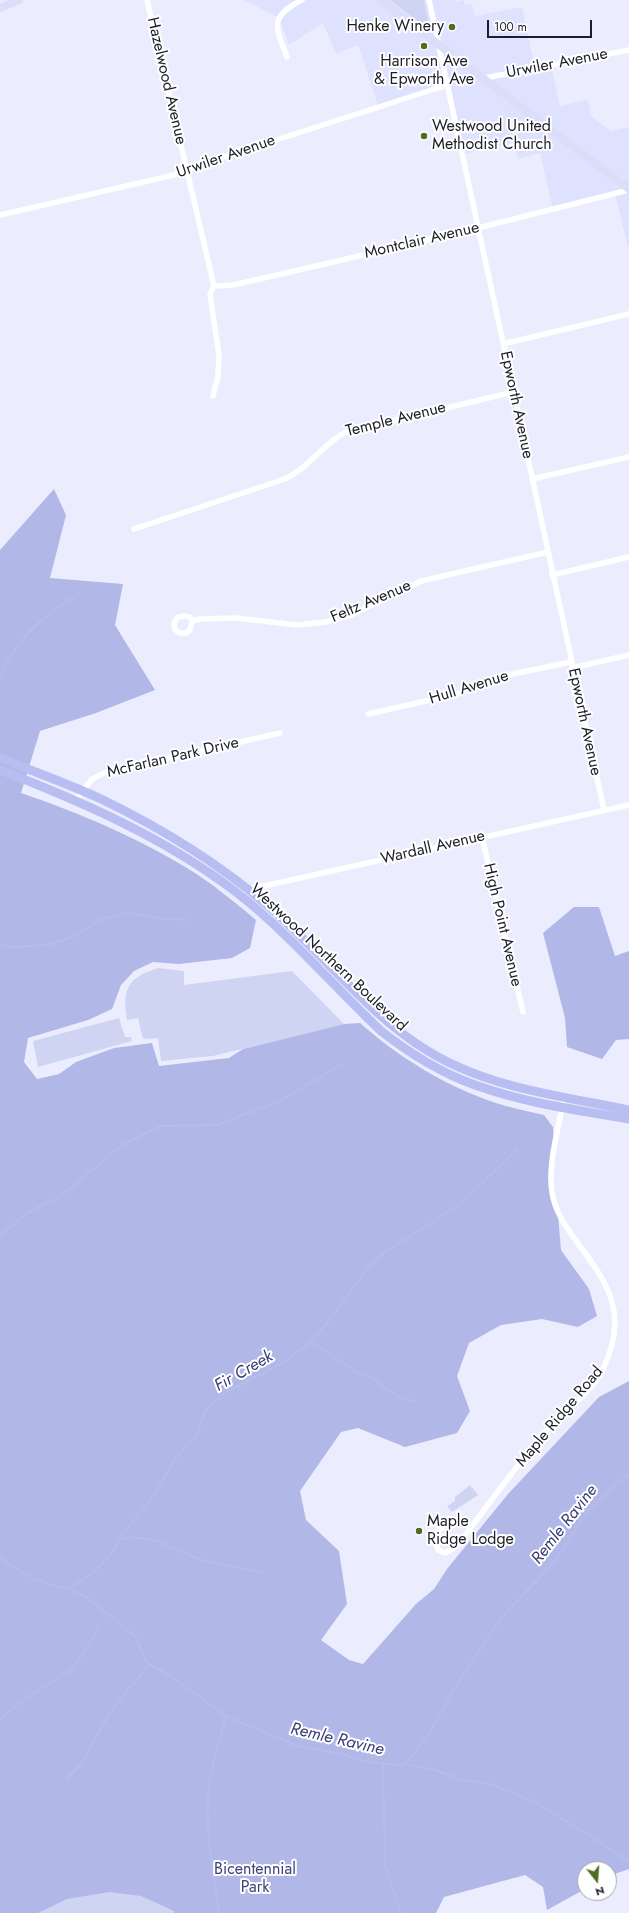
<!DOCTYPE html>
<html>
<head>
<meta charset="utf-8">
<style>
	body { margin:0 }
	#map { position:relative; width:629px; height:1913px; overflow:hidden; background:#ebedfe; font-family:Jost,sans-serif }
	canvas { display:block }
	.north { position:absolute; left:577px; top:1861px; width:40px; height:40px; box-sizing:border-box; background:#fff; border:1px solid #a4a5a8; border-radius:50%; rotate:163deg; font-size:11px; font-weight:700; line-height:16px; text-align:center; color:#1c1d26 }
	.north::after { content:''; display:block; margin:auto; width:14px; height:18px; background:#4e6d23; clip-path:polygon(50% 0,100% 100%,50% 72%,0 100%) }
	.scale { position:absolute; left:487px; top:20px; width:105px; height:18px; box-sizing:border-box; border:2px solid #1c1d26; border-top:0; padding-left:5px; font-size:12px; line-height:14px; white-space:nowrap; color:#1c1d26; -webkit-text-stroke:3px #fff; paint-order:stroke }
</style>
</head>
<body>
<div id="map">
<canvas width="629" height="1913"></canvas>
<div class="north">N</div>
<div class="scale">100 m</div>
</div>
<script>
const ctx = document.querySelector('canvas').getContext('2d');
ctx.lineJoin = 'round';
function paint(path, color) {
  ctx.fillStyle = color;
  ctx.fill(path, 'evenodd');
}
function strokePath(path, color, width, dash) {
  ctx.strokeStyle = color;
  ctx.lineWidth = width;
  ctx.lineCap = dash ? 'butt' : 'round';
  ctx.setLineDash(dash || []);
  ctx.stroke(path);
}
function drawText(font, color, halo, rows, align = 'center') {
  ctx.font = font + ' Jost,sans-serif';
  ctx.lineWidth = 4;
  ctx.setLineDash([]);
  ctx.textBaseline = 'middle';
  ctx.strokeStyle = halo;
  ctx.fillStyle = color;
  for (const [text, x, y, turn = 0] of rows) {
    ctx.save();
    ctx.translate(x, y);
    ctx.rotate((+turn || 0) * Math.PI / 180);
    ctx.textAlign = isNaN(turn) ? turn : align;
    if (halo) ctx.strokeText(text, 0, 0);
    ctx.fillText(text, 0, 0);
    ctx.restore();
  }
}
paint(new Path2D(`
	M244 0H455L456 2 464 0 465 5 472 4 475 16 522 7 535 68 551 65 560 106 588 100 591 116 611 131 629 127V251L615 194 553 209 540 153 518 159 514 142 462 154 447 85 378 106 358 45 336 54 323 23 289 45 279 18Z`), '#dee2fe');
paint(new Path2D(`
	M390 0H424L428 22 424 25 420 23Z
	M158 968 184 971V985L292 971 344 1024 213 1056 161 1061 158 1038 143 1039 138 1018 127 1020C122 989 127 978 158 968Z
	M119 1018 125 1037H131L132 1041 38 1067 33 1041Z
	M470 1485 478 1495 452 1512 447 1506 455 1501V1497Z
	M281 1839 301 1913H0V1906Z`), '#cfd4f2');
paint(new Path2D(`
	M54 489 66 515 50 578 123 584 115 625 155 690 96 713 40 731 21 793C82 814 144 840 198 875 219 889 238 905 256 920L250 948 232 958 179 964 153 962 134 971 121 985 112 1009 88 1020 28 1038 24 1062 37 1079 59 1074 76 1062 114 1048 152 1043 159 1066 229 1058 243 1049 344 1024 360 1023C400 1058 445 1086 496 1103 511 1108 528 1111 544 1115L553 1127 554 1149 551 1174 558 1215 561 1250 589 1289 597 1316 578 1327 542 1319 501 1325 469 1343 457 1376 470 1411 457 1433 405 1447 358 1428 341 1432 300 1491 306 1520 339 1551 347 1604 321 1640 349 1660 363 1664 416 1604 434 1589 447 1569 508 1494 599 1397 629 1381V1869L609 1876V1869H585V1889L547 1910 543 1887 525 1875 444 1897 436 1913H174V1911L141 1896 109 1892 67 1899 38 1913H0V550Z
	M574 907H599L615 956 629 951V1039L616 1040 602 1059 567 1047 565 1018 543 933Z`), '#b1b7e6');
strokePath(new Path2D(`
	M0 679C4 671 7 661 12 654 28 629 55 607 80 593
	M0 945 14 947 48 945 73 937 102 919 128 913 165 919 189 920
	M0 1235 27 1213 60 1197 122 1145 161 1126 217 1125 280 1101 341 1065
	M311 1342 358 1373 375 1379 384 1388 401 1398 415 1401
	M121 1539C158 1532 174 1553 206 1561 224 1566 243 1568 262 1572
	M0 1557C20 1574 43 1584 69 1589L93 1573 112 1553 123 1534 156 1492 175 1459 197 1435 205 1411 224 1393 285 1362 310 1342 329 1321 368 1268 384 1253 464 1201 517 1149
	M69 1589 88 1598 136 1637 144 1658 149 1664 169 1675 226 1716 295 1745 341 1754 367 1762 400 1765 405 1764 410 1759 429 1734 456 1686 502 1617 555 1561 585 1515 614 1485 629 1475
	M0 1719 26 1698 71 1670 84 1653 99 1627
	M383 1763 385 1865 401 1913
	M405 1764 436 1770 462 1780 491 1784 535 1802 589 1835 629 1862
	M66 1779 81 1764 108 1716 128 1689 135 1683 149 1664
	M219 1913C214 1876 206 1837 208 1800 209 1771 219 1743 226 1716`), '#b6bcec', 2);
strokePath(new Path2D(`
	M147 0 214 286 210 294 219 356 218 376 213 396
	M429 0 604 810
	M287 57C275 26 269 17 302 0
	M485 78 629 50
	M0 215 174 175 214 160 447 85
	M214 286 233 285 325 264 478 228 629 190
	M503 344 629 314
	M532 479 629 457
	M134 529 285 479C310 467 322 444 346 432L513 392
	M552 575 629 557
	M192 621 190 630 186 633H179L175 629 174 623 178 617 184 616 190 617 192 621 200 619 236 618 297 625 326 622 351 615 421 581 548 552
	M572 668 629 655
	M368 714 457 694 503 676 571 662
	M76 800 92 779 104 773 280 733
	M482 837 523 1012
	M237 892 629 805
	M471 1527 458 1523 446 1524C435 1533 433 1536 438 1550L445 1553 452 1549 463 1538C491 1501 518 1463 548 1429 566 1409 592 1393 603 1369 628 1317 611 1287 579 1245 567 1228 555 1213 552 1192 547 1163 560 1125 564 1096`), '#fff', 5.5);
strokePath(new Path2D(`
	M380 0 629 189
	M0 8 19 0`), '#dcdef9', 8);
strokePath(new Path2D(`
	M0 758C34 772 69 784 103 800 161 828 218 863 267 905 321 951 368 1015 428 1051 488 1088 561 1096 629 1110
	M0 770C83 802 165 838 236 892 289 933 332 985 381 1031 409 1053 441 1073 475 1085 525 1103 577 1110 629 1119`), '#b9bef2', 9);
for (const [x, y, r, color] of [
	[452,27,4,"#4e6d23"],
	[424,46,4,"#4e6d23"],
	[424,136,4,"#4e6d23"],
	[419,1531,4,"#4e6d23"]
]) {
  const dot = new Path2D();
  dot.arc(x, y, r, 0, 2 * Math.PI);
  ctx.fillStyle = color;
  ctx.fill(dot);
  strokePath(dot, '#fff', 1.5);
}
drawText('16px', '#1c1d26', '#fff', [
	["Henke Winery",444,27,"right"],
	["Harrison Ave",424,62,"center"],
	["& Epworth Ave",424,80,"center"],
	["Westwood United",432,127],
	["Methodist Church",432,145],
	["Maple",427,1522],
	["Ridge Lodge",427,1540]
], 'left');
drawText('16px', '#1c1d26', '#fff', [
	["Urwiler Avenue",557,64,-11],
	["Hazelwood Avenue",166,81,77],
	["Urwiler Avenue",226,157,-19],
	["Montclair Avenue",422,241,-13],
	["Epworth Avenue",516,405,78],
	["Temple Avenue",396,420,-14],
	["Feltz Avenue",371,602,-23],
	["Hull Avenue",469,688,-17],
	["Epworth Avenue",584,722,78],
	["McFarlan Park Drive",173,758,-13],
	["Wardall Avenue",433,848,-13],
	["High Point Avenue",502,925,77],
	["Westwood Northern Boulevard",328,958,43],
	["Maple Ridge Road",560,1417,-50]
]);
drawText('16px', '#3e417b', '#fff', [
	["Bicentennial",255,1870],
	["Park",255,1888]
]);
drawText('italic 17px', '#3a3d77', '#fff', [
	["Fir Creek",244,1372,-30],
	["Remle Ravine",565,1525,-52],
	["Remle Ravine",337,1740,13]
]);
</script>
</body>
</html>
